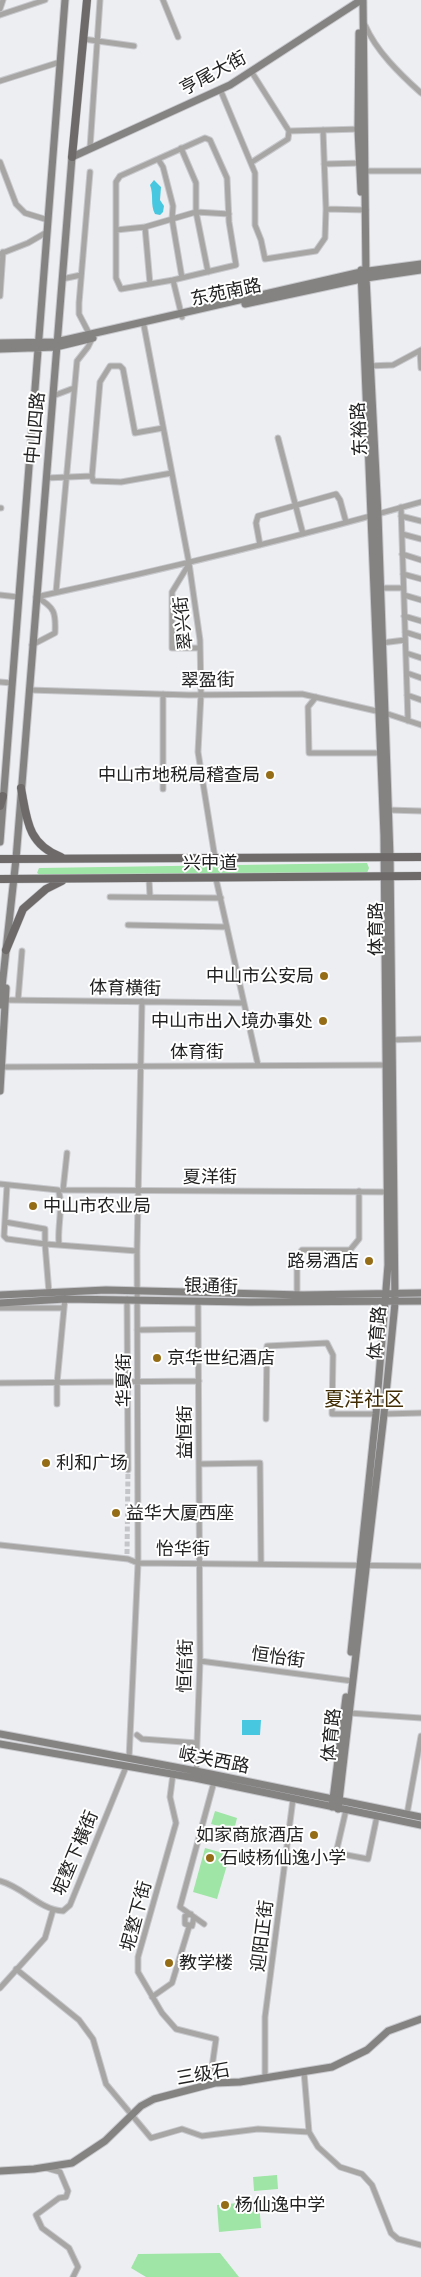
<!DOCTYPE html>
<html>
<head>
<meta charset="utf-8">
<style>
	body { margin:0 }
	canvas { display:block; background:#edeef2 }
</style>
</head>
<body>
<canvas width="421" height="2277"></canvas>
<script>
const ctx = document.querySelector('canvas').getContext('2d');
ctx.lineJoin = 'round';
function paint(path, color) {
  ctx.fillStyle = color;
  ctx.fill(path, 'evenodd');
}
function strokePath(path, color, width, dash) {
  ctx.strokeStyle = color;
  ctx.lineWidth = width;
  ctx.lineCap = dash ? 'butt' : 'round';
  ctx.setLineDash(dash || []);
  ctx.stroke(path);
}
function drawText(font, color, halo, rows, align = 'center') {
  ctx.font = font + ' Barlow,"Noto Sans SC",sans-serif';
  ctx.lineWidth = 4;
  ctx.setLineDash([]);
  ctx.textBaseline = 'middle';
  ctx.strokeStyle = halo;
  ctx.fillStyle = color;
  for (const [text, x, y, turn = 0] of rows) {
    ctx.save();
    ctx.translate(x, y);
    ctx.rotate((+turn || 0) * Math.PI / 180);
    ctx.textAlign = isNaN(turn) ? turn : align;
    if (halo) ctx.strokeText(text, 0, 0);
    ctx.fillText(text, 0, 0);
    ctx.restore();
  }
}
paint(new Path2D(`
	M367 863 369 868 367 873 40 875 37 873 39 868Z
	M215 1811 237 1818 234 1830 211 1824Z
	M205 1848 230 1855 217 1899 193 1892Z
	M277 2175 278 2189 254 2191 253 2177Z
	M259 2201 261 2228 219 2232 217 2205Z
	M220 2253 239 2277H146L131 2268 138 2254Z`), '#9fe5a6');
paint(new Path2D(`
	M154 180 161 187 160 200 164 206 163 212 160 215 155 214C150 205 154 195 150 185Z
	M242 1720H261L260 1735H242Z`), '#47c8e0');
strokePath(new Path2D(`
	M127 1554 128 1470`), '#c4c5c9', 5, [5, 2.5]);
const street = new Path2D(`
	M163 0 178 37
	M0 9 3 0
	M0 15 45 0
	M365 25C376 51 400 74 421 93
	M83 39 134 46
	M251 71 289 131 288 139 252 162
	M0 81 60 62
	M220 89 255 173V225L261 240 265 259 316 251 325 238 326 209 366 210
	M323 130 326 209
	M289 131 361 129
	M90 148 100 0
	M181 148 196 183V212L208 272
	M158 159 163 167 173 206 172 219 182 278
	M0 162 16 204 25 213 48 220
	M324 164 363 163
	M366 171H421
	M145 227 150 284
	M116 230 145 227 196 212 229 214
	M0 254 28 243 47 232
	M62 279 81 275
	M173 280 236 265 229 222 227 178 210 140 205 138 120 176 116 182V278L121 289 173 280 182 317
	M0 296 3 252
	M144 326 189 563 200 640 201 694 198 752 215 858
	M420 351 421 368
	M368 366 393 365 421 350
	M53 396 74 388
	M278 438 303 534
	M92 476 100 382 110 366H120L123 369 135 433 163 428
	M46 478 92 476 93 481 121 482 172 473
	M401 507 408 721
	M0 508H1
	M401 516 421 521
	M402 534 421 539
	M260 545 256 523 258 516 336 494 340 500 346 522
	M402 554 421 560
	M189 564 172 592V648H200
	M403 574 421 579
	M379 588H403
	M56 592 77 361 88 347 92 339 79 314V303L90 172
	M0 595 18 597
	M404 595 421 600
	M36 597C166 569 294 538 421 502
	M404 616 421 621
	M405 632 421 637
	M381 643 405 640
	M32 645 55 633C56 613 55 607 36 597
	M406 653 421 658
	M407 673 421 678
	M0 682 12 683
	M29 690 189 695 302 694 385 713 421 725
	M163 694V789
	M407 695 421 700
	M316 697 308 707 309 753H382
	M388 810 421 811
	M149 879 150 897
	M216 879 258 1065
	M110 897 221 898
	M128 925 227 927
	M5 1000 244 1003
	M18 1000 22 951
	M389 1040 421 1039
	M2 1067 389 1065
	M67 1153 63 1190 391 1192
	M0 1184 58 1190C64 1204 57 1228 59 1244
	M5 1222 45 1229V1244L7 1239 4 1236 7 1185
	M49 1293 45 1244 137 1251
	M297 1295V1256L302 1250H350L359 1239V1191
	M127 1299 128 1470
	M0 1308H64
	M137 1330 198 1329
	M0 1383 199 1381
	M57 1404V1383L65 1298
	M384 1414 421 1413
	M266 1419 267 1346 327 1343 333 1355 332 1414H376
	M199 1464 260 1463 261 1564
	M0 1545 128 1559 138 1563 421 1566
	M200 1661 352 1681
	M349 1713 421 1718
	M137 1735 142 1739 197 1743
	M129 1759 138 1563 137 1251 142 1001
	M196 1771 200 1661 198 1301
	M173 1774 170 1797 176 1823 138 1957V1972L162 2013 176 2029 216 2039 212 2067 215 2083
	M346 1810 336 1853 368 1859 377 1816
	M407 1814 421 1736
	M0 1881C23 1887 40 1910 63 1911L70 1905 126 1767
	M191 1914 185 1916V1924L192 1926 194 1917
	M204 1924 180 1907 214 1782
	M16 1969 79 2020 93 2039 106 2084 151 2138 182 2129 202 2136 258 2129 309 2132
	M0 1988 45 1938 53 1910
	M152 1997 172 1983 189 1927
	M304 2072 309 2132 318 2147 340 2167 362 2174 372 2185 391 2233 398 2239 421 2245
	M265 2078V2017L293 1799
	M46 2168 60 2172 68 2191 66 2197 59 2198 36 2215 42 2228 69 2248 78 2267 73 2277`);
const secondary = new Path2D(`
	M359 33 358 129 361 192
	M245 304 366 278 421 270
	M0 343 56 342 361 272 421 264
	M0 349 56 347 93 338
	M0 842 65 0
	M0 1005 16 859 72 157 230 85 361 0
	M0 1091 6 988
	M0 1295 106 1290 303 1295 421 1293
	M0 1303 65 1299 249 1302 421 1301
	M351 1652 376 1414 388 1265 384 835 361 270
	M0 1734 196 1771 421 1817
	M0 1744 195 1778 421 1825
	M332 1807 346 1697
	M338 1809 384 1414 395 1303 390 857 378 515 366 278 363 0
	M0 2171 34 2169 72 2163 105 2141 141 2106 154 2099 215 2083 240 2082 332 2067 367 2050 388 2031 421 2019`);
const primary = new Path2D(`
	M72 157 87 0
	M21 788C27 819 27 844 61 857
	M0 806 3 796
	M0 859 421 857
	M0 879 421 876
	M6 950 23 909 46 889 62 881`);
strokePath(street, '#c8c9cd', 7);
strokePath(secondary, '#c8c9cd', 9);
strokePath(primary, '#c8c9cd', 9);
strokePath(street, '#a8a6a5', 5);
strokePath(secondary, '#858382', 7);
strokePath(primary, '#6d6a69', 8);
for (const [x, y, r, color] of [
	[270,775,5,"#956d17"],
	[324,976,5,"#956d17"],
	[323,1021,5,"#956d17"],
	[33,1206,5,"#956d17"],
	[369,1261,5,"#956d17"],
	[157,1358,5,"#956d17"],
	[46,1463,5,"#956d17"],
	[116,1513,5,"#956d17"],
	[314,1835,5,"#956d17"],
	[210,1858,5,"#956d17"],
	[169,1963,5,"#956d17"],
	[225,2205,5,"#956d17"]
]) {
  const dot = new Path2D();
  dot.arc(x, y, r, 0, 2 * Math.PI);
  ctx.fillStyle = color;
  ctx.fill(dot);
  strokePath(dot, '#fff', 2);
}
drawText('18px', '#222223', '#fff', [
	["亨尾大街",213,73,-28],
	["东苑南路",226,292,-12],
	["中山四路",35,428,-85],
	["东裕路",359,429,-93],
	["翠兴街",183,623,-96],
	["翠盈街",208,680,-1],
	["兴中道",210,863],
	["体育路",376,929,-90],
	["体育横街",125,988,1],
	["体育街",197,1052],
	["夏洋街",210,1177],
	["银通街",211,1286,2],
	["体育路",377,1333,-85],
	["华夏街",124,1380,-90],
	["益恒街",185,1432,-90],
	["怡华街",183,1549],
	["恒怡街",278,1657,8],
	["恒信街",185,1666,-89],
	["体育路",331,1735,-84],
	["岐关西路",214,1760,11],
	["坭墪下橫街",75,1853,-67],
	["坭墪下街",136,1916,-75],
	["迎阳正街",262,1936,-83],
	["三级石",203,2074,-10]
]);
drawText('18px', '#222223', '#fff', [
	["中山市地税局稽查局",260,775,"right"],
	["中山市公安局",314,976,"right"],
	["中山市出入境办事处",313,1021,"right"],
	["中山市农业局",43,1206],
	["路易酒店",359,1261,"right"],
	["京华世纪酒店",167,1358],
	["利和广场",56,1463],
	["益华大厦西座",126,1513],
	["如家商旅酒店",304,1835,"right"],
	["石岐杨仙逸小学",220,1858],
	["教学楼",179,1963],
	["杨仙逸中学",235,2205]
], 'left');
drawText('20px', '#402d05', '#fff', [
	["夏洋社区",364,1399]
]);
</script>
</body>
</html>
